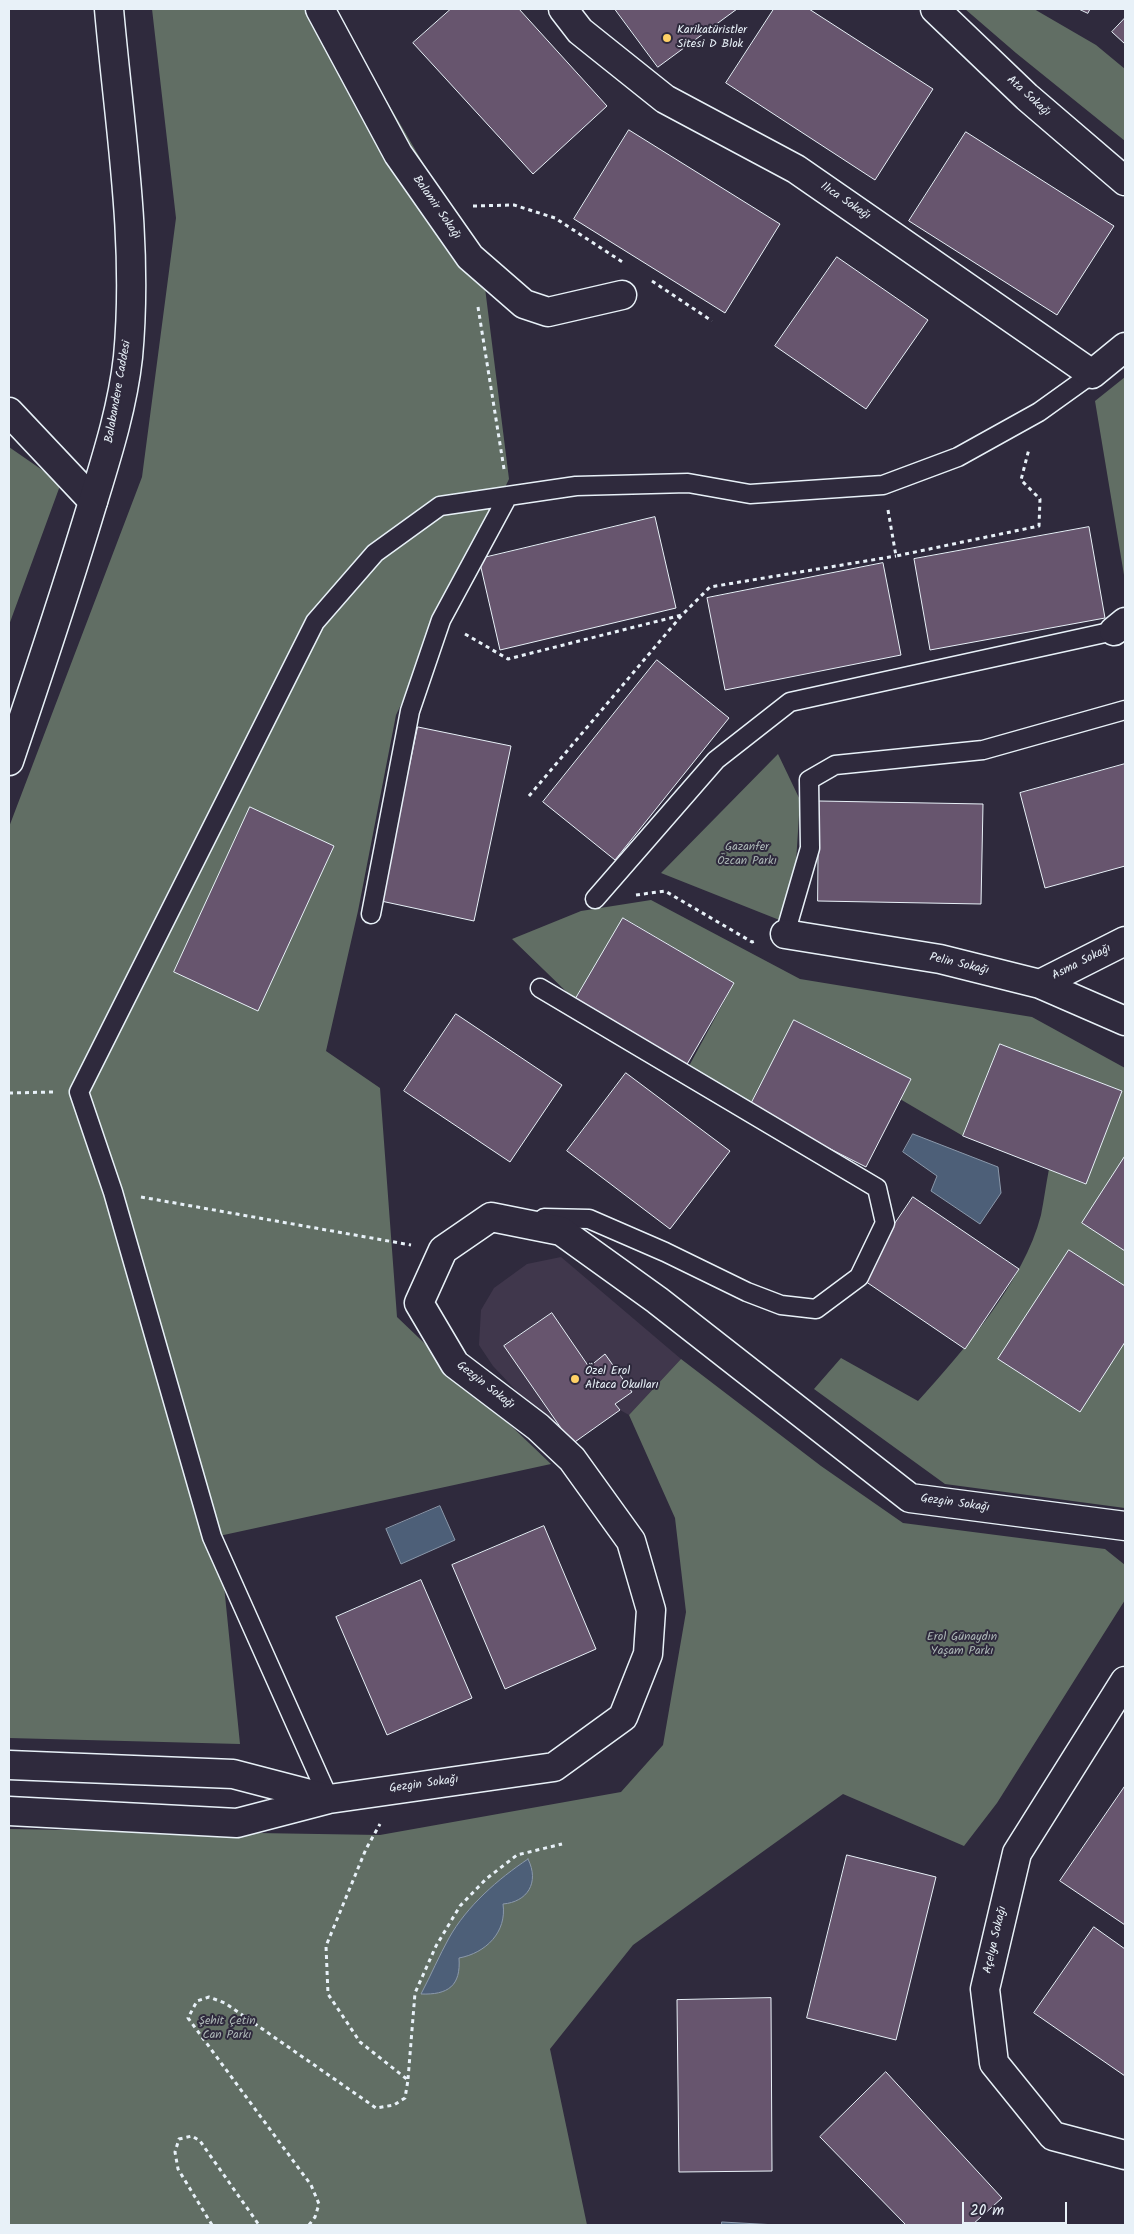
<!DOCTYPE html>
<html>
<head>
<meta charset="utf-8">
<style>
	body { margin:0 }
	#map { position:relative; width:1134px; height:2234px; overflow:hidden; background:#2f2a3d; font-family:Kalam,sans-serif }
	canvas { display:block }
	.frame { position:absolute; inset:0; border:10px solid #e8f1f8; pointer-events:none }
	.scale { position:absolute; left:962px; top:2202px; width:105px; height:22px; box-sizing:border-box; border:2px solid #e8f1f8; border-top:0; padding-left:6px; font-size:15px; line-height:18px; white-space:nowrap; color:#e8f1f8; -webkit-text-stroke:4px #2f2a3d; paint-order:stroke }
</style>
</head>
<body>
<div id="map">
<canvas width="1134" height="2234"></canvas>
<div class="frame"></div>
<div class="scale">20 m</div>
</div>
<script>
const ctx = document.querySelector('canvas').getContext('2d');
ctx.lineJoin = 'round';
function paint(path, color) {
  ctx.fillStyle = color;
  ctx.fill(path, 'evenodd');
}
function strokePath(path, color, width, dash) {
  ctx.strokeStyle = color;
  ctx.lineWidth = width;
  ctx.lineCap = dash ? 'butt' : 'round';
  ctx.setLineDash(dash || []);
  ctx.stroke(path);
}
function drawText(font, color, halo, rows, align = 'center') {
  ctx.font = font + ' Kalam,sans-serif';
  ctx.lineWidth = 4;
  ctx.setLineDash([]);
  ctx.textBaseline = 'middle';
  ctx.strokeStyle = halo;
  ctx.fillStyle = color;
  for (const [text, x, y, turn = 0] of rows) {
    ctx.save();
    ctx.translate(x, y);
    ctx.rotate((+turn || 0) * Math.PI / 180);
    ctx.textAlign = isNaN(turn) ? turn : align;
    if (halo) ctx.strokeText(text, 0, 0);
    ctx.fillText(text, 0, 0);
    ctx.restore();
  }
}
paint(new Path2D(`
	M561 1257 681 1359 629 1415 620 1410 564 1449 526 1401 493 1366 479 1345 481 1310 494 1288 527 1264Z`), '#40374c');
paint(new Path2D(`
	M152 9H333L482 264 509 479 396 715 358 911 326 1051 380 1088 397 1317 551 1464 219 1536 240 1744 9 1738V827L142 477 176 218Z
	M965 9H1034L1096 45 1125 69V141L1016 53Z
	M1125 377V581L1095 401Z
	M9 447 61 483 9 625Z
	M778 754 800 800 792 925 661 873Z
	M651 900 800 979 1032 1017 1125 1068V1508L945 1484 814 1389 841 1358 918 1401C963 1351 1024 1282 1041 1215 1044 1200 1046 1184 1049 1169L1085 1184 1122 1091 1000 1044 963 1136 900 1099 911 1079 795 1020 749 1108 689 1066 734 983 624 918 575 1000 512 939 581 911Z
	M681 1359 821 1466 903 1523 1105 1549 1125 1565V1600L997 1803 964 1846 843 1794 633 1945 550 2049 587 2225H9V1829L380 1835 621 1792 663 1745 686 1612 675 1518 629 1415Z`), '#616e64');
const water = new Path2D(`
	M913 1134 998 1167 1001 1193 980 1224 931 1191 937 1176 903 1152Z
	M440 1506 455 1540 401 1564 386 1529Z
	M528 1859C540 1883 527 1902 503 1904 507 1932 486 1953 459 1958 461 1986 448 1995 421 1994 431 1975 439 1956 449 1938 467 1906 498 1879 528 1859Z
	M722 2222 777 2225H722Z`);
paint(water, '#4d5f78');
strokePath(water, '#8b99ab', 1);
const building = new Path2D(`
	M451 9H519L607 106 533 174 413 43Z
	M615 9H737L658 67Z
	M774 9H809L933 89 875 180 726 83Z
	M1079 9H1090L1088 13Z
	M1125 18V44L1112 32Z
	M629 130 780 224 725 313 574 219Z
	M966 132 1114 226 1057 315 909 221Z
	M837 257 928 320 866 409 775 346Z
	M655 517 676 608 500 650 479 559Z
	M1089 527 1105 618 930 650 914 559Z
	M883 563 901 655 725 690 707 598Z
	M657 660 729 718 615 860 543 802Z
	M418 727 511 746 474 921 381 901Z
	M1125 764V866L1045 888 1020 793Z
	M819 801 983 804 981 904 818 901Z
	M250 807 334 846 258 1011 174 972Z
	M623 918 734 983 686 1066 575 1000Z
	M456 1014 562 1085 510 1162 404 1091Z
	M794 1020 911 1079 866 1167 749 1108Z
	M1000 1044 1122 1091 1086 1184 963 1136Z
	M626 1073 730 1151 670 1229 567 1151Z
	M1125 1156V1251L1082 1223Z
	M913 1197 1019 1269 965 1349 859 1277Z
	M1069 1250 1125 1286V1342L1080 1412 998 1359Z
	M552 1313 589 1367 605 1354 632 1392 615 1404 620 1410 572 1444 504 1346Z
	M544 1526 596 1649 505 1689 452 1565Z
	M421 1580 472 1698 387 1735 336 1617Z
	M1125 1786V1925L1060 1881Z
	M847 1855 936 1877 896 2040 807 2018Z
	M1094 1927 1125 1949V2076L1034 2013Z
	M771 1998 772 2171 679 2172 677 2000Z
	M886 2072 1002 2198 972 2225H906L820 2137Z`);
paint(building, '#67556e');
strokePath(building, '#e8f1f8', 1);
const lane = new Path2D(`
	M595 899 716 760 790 702 1114 631
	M371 914 410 711 441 620 508 496
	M785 934 810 848 809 780 835 765 983 750 1125 710
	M540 988 877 1188 885 1223 859 1277 816 1309 781 1305 747 1292 665 1252 589 1219 544 1218
	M329 1799 212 1537 113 1192 79 1092 315 622 375 553 440 506 576 486 688 483 750 494 883 485 958 457 1039 412 1092 374`);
const street = new Path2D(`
	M320 9 398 154 470 257 524 304 548 312 622 295
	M563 9 580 31 665 99 796 169 1092 374 1125 347
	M935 9 1027 97 1125 181
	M9 412 93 501
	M1114 631 1125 622
	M785 934 940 959 1040 984 1125 1021
	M1040 984 1125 941
	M1125 1681 1017 1853 985 1989 994 2063 1053 2136 1125 2155
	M9 1765 233 1774 329 1799 237 1823 9 1811
	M329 1799 554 1767 623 1717 648 1654 651 1610 631 1541 572 1459 538 1427 455 1364 419 1303 443 1250 491 1217 561 1231 657 1300 910 1498 1125 1526`);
const secondary = new Path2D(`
	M9 761C36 681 63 600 88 518 104 465 122 412 128 357 139 240 119 124 109 9`);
strokePath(lane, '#e8f1f8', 21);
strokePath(street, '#e8f1f8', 31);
strokePath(secondary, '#e8f1f8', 31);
strokePath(new Path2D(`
	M473 206 514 205 555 218 624 263
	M652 281 712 321
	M478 307 504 469
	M888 510 896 556 1039 526 1040 499 1021 480 1029 449
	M465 634 508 659 682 615
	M529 796 682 615 710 587 896 556
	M636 895 665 891 752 942 755 941
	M9 1093 53 1092
	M141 1197 411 1245
	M408 2079 415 1993 436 1946 460 1906 486 1879 517 1855 562 1844
	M212 2225 178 2169 175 2152 179 2139 192 2136 200 2141 259 2225
	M309 2225 315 2217 319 2204 311 2185 188 2018 197 2001 209 1997 225 2003 376 2108 394 2105 405 2098 408 2080 360 2042 328 1994 326 1946 366 1849 380 1824`), '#e8f1f8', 3, [4, 4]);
strokePath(lane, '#2f2a3d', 18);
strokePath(street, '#2f2a3d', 28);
strokePath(secondary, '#2f2a3d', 28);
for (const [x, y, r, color] of [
	[667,38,5,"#ffd166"],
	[575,1379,5,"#ffd166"]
]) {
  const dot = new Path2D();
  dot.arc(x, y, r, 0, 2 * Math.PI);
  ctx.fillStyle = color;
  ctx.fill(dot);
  strokePath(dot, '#2f2a3d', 2);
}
drawText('12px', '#e8f1f8', '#2f2a3d', [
	["Karikatüristler",677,31],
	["Sitesi D Blok",677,45],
	["Özel Erol",585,1372],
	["Altaca Okulları",585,1386]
], 'left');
drawText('12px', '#e8f1f8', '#2f2a3d', [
	["Ata Sokağı",1028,97,42],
	["Ilıca Sokağı",845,202,34],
	["Balamir Sokağı",436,208,55],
	["Balabandere Caddesi",119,392,-80],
	["Asma Sokağı",1082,963,-27],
	["Pelin Sokağı",959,965,13],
	["Gezgin Sokağı",485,1386,38],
	["Gezgin Sokağı",955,1504,8],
	["Gezgin Sokağı",424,1785,-8],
	["Açelya Sokağı",996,1940,-77]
]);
drawText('12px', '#abb6b5', '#2f2a3d', [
	["Gazanfer",747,848],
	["Özcan Parkı",747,862],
	["Erol Günaydın",962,1638],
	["Yaşam Parkı",962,1652],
	["Şehit Çetin",227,2022],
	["Can Parkı",227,2036]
]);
</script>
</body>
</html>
